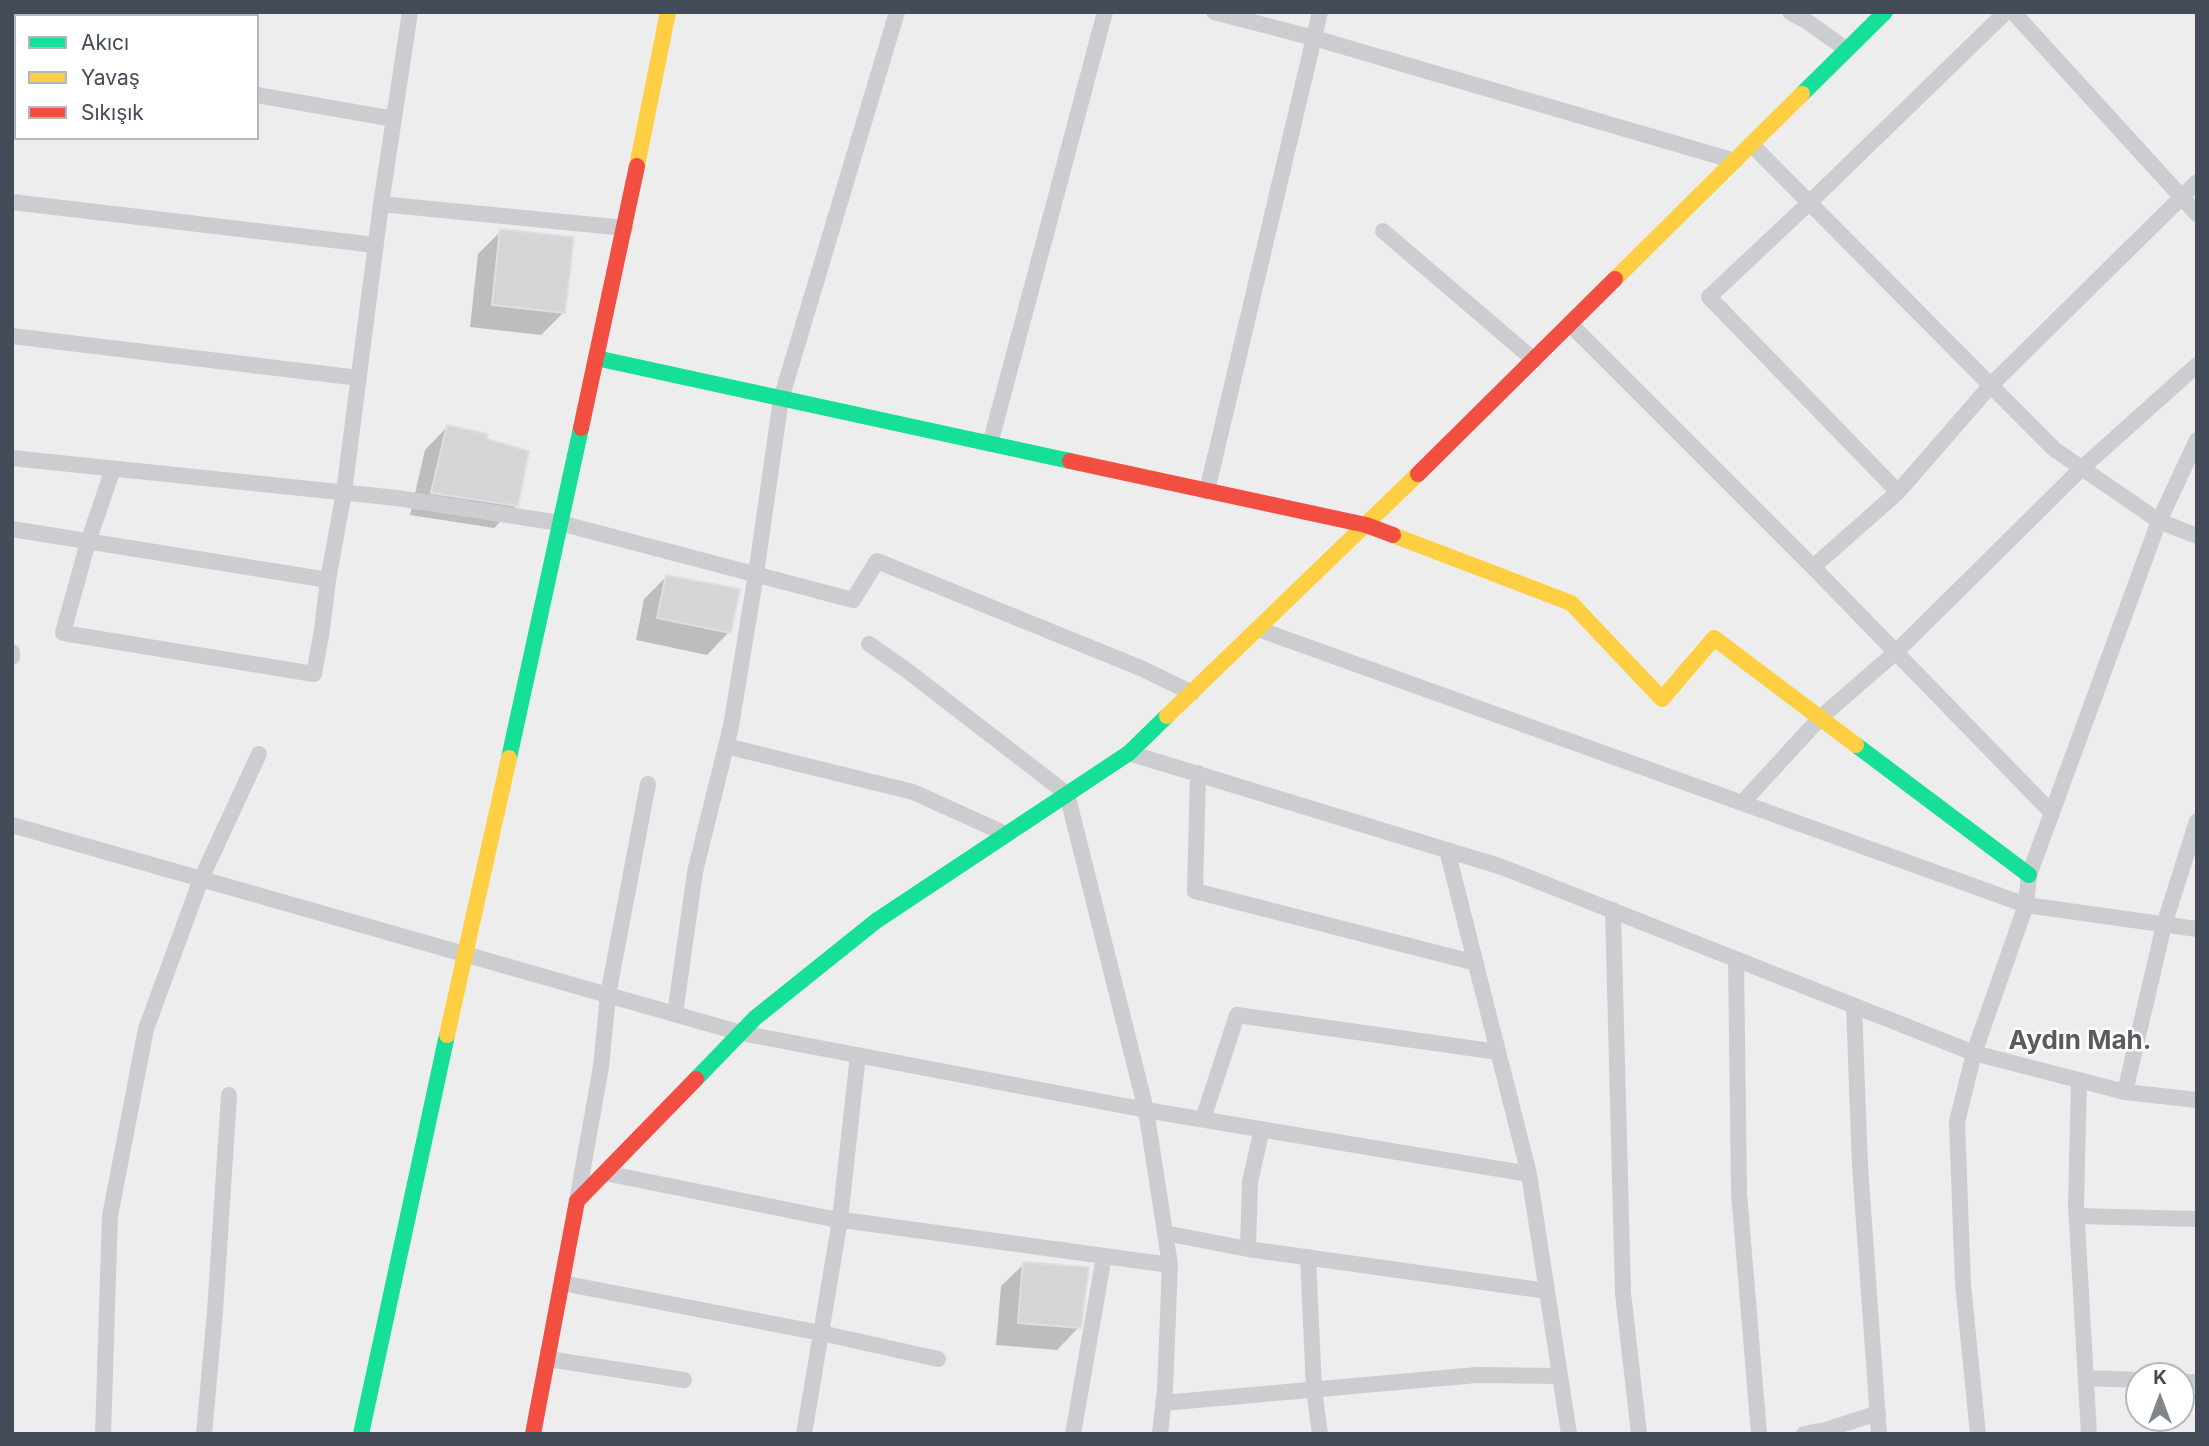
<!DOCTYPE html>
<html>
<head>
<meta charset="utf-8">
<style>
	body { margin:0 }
	#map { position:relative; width:2209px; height:1446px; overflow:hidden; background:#eeeded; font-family:Inter,sans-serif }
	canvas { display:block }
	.frame { position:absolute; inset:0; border:14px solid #444c5a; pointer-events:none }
	.legend { position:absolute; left:14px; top:14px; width:245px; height:126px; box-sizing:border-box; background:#fff; border:2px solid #b4b7bd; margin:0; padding:9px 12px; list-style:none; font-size:21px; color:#444c5a }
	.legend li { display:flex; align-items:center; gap:14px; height:35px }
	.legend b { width:35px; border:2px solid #b4b7bd }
	.north { position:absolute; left:2125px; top:1362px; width:70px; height:70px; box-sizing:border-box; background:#fff; border:2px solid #b4b7bd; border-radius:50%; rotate:0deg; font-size:19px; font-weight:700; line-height:28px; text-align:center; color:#444c5a }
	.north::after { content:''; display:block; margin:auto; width:24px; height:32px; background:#80848d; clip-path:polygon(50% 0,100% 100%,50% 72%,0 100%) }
</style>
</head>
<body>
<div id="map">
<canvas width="2209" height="1446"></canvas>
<div class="frame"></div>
<ul class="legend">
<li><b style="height:9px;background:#16e098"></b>Akıcı</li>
<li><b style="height:9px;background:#ffcf43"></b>Yavaş</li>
<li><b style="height:9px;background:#f24e42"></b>Sıkışık</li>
</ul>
<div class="north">K</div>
</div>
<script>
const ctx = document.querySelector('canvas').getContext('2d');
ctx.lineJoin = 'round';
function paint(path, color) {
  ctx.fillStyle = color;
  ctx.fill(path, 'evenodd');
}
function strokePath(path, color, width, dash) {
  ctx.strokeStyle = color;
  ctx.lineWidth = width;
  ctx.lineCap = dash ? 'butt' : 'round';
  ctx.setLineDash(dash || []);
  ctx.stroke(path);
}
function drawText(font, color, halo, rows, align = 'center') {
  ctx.font = font + ' Inter,sans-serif';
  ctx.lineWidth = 5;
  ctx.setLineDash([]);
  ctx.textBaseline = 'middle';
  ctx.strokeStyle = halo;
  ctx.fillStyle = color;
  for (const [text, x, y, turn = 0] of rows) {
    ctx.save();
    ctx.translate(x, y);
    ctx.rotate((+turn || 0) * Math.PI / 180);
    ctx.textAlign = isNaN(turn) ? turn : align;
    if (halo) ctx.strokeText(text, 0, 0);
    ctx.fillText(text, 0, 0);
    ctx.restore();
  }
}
paint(new Path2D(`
	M501 231 564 312 541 335 470 327 478 254Z
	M447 427 485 440 517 505 494 528 410 515 425 450Z
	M667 576 729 632 707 655 636 640 644 599Z
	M1024 1264 1079 1327 1057 1350 996 1345 1001 1286Z`), '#0003');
const building = new Path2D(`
	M500 229 574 237 565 313 492 305Z
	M447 425 488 434 487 439 529 451 518 506 431 493Z
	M666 575 740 589 731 633 657 618Z
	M1023 1262 1089 1267 1081 1328 1018 1323Z`);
paint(building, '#d5d5d7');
strokePath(building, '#dfdfe0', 2);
strokePath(new Path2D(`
	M1214 12 1314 38 1735 161
	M1790 12 1808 22 1847 50
	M2013 12 2197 214
	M12 52H16
	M257 95 394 119
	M1751 144 2054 449 2159 521 2197 536
	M12 202 375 245
	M381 204 625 228
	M1383 231 1534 360
	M1570 324 1813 567 2052 813
	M12 336 359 378
	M990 444 1105 12
	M12 458 397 498 560 523 853 600 877 561 1143 669 1192 693
	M113 469 88 542 63 633 314 674 322 630 328 580 344 492 381 204 410 12
	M1207 491 1320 12
	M1898 492 1709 297 1809 203 2006 12
	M12 529 328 580
	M1813 567 1898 492 1991 385 2197 182
	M1258 629 2026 905 2197 929
	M869 644 905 669 1067 794 1146 1110 1170 1265 1165 1389 1160 1434
	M12 652V657
	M726 746 913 792 1006 834
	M1129 753 1502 867 1974 1053 2125 1092 2197 1100
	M1198 773 1195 891 1476 963
	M1742 803 1820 718 1896 652 2082 468 2197 365
	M12 825 741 1033 1146 1110 1529 1174
	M1447 850 1529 1174 1569 1434
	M1613 910 1623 1293 1639 1434
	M1736 959 1739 1193 1759 1434
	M1854 1006 1860 1166 1879 1434
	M675 1014 695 872 731 726 756 574 781 399 897 12
	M2079 1080 2076 1205 2089 1434
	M2125 1092 2164 925 2197 821
	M1203 1119 1237 1015 1498 1052
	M605 1173 828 1218 1170 1265
	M577 1201 601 1067 608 995 648 784
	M2077 1216 2197 1219
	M1165 1233 1248 1249 1547 1291
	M1248 1249 1250 1182 1262 1129
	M1308 1257 1314 1389 1320 1434
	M562 1283 821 1333 938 1359
	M548 1359 684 1380
	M2086 1378 2139 1380
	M2181 1382H2197
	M1163 1403 1477 1375 1560 1376
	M103 1434 110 1216 146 1029 201 879 259 754
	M204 1434 215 1312 229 1095
	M804 1434 840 1220 858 1055
	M1073 1434 1104 1256
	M1804 1434 1825 1430 1878 1413
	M1978 1434 1963 1284 1957 1122 1974 1053 2026 905 2029 875 2159 521 2197 440`), '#cbcdd1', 16);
strokePath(new Path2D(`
	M1802 94 1885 12
	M596 358 1070 461
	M1856 745 2029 875
	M509 758 581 428
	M696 1079 755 1018 876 921 1129 753 1167 716
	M361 1434 447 1035`), '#16e098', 16);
strokePath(new Path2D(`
	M637 166 668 12
	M1615 279 1802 94
	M1393 535 1571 603 1662 699 1714 638 1856 745
	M1167 716 1418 474
	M447 1035 509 758`), '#ffcf43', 16);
strokePath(new Path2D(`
	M581 428 637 166
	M1070 461 1366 525 1393 535
	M1418 474 1615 279
	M533 1434 577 1201 696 1079`), '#f24e42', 16);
drawText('bold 26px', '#595b61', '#fff', [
	["Aydın Mah.",2080,1041]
]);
</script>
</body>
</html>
